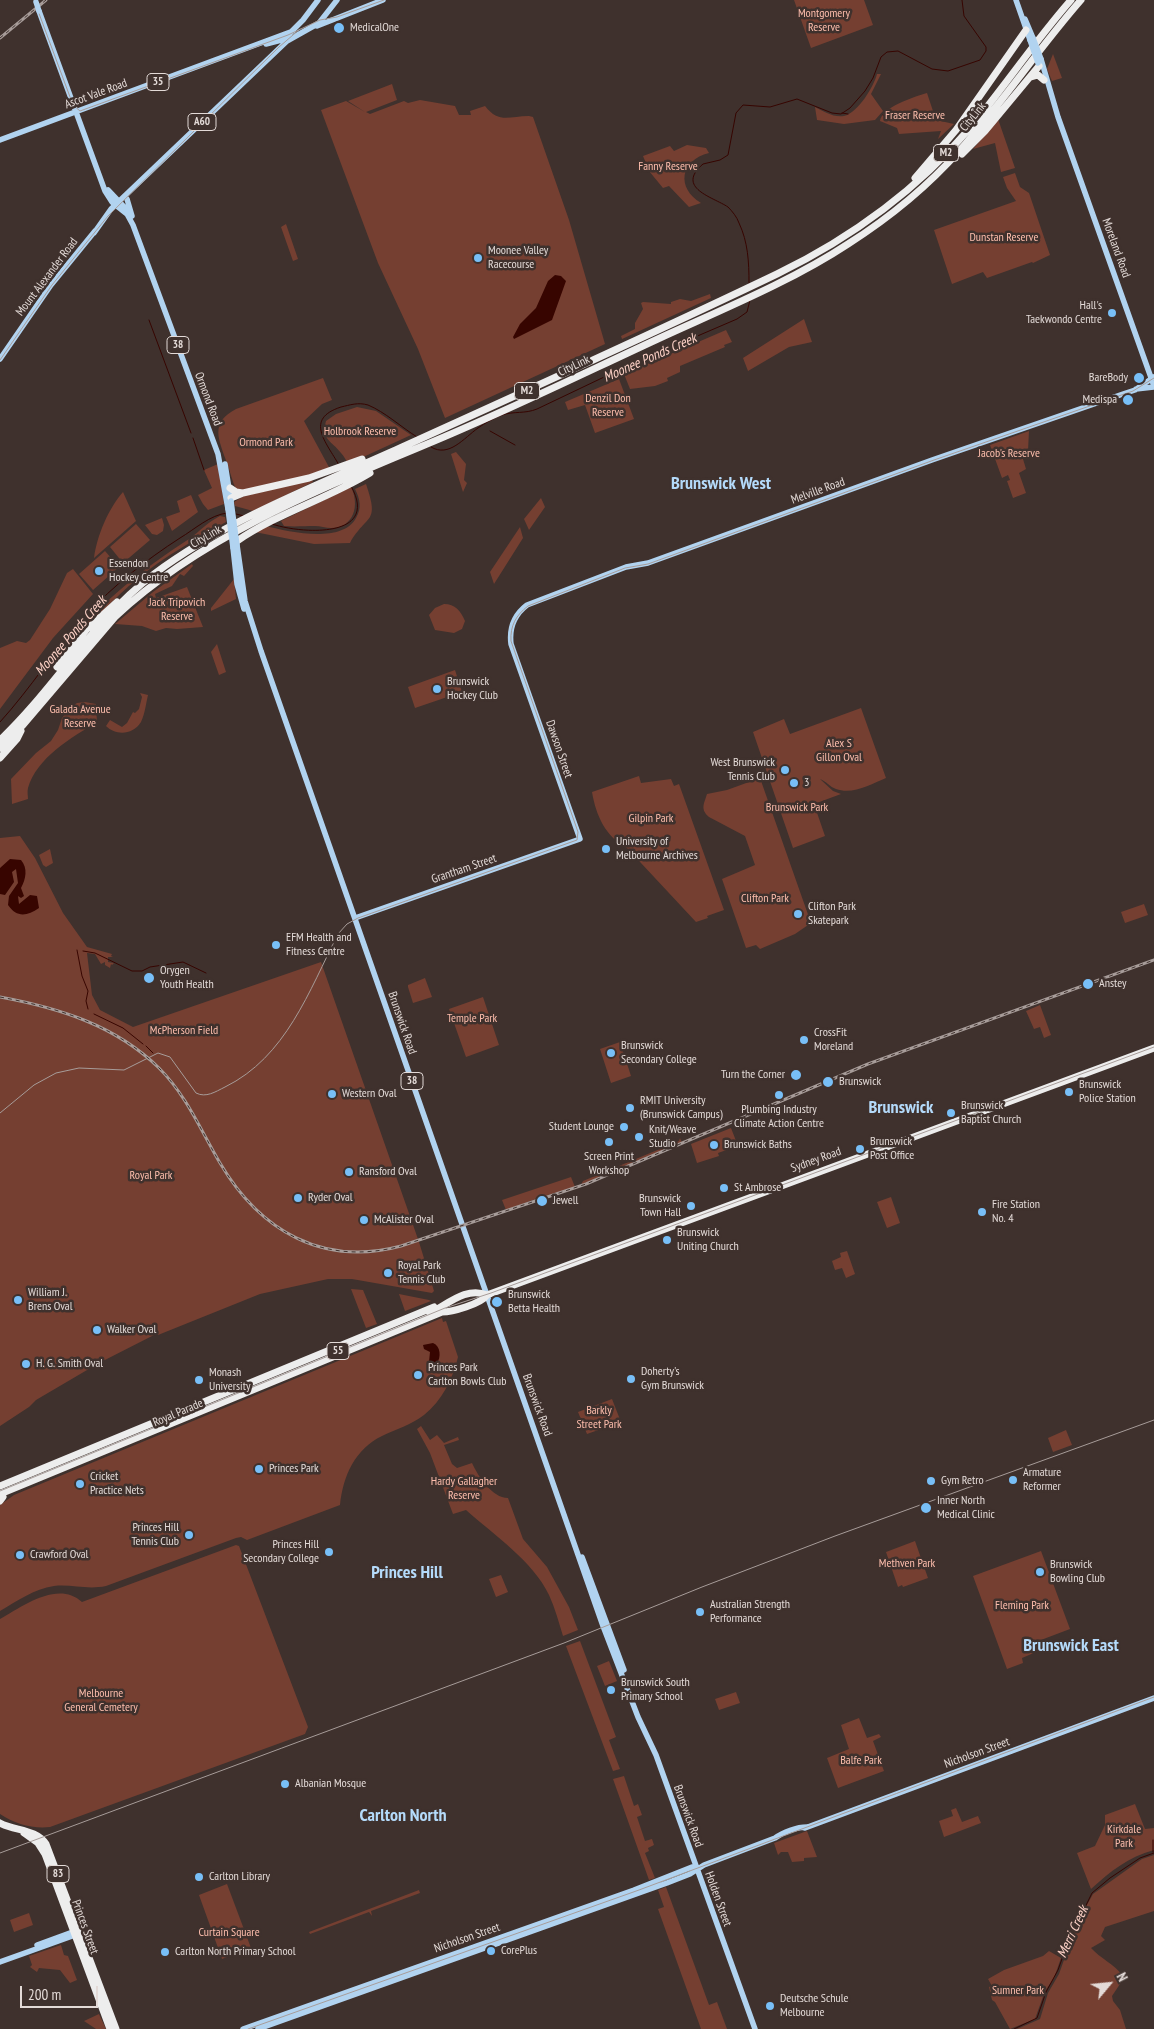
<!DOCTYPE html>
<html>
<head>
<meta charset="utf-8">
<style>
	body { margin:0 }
	#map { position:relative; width:1154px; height:2029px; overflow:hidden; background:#3f312d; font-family:"PT Sans Narrow",sans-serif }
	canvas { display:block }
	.north { position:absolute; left:1084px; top:1959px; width:50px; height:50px; -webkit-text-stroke:4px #3f312d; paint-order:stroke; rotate:62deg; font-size:14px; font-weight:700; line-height:20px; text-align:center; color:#e3dad7 }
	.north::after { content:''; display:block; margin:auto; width:18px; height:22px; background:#e3dad7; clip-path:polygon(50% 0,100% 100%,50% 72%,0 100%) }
	.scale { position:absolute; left:20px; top:1986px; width:78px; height:22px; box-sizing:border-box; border:2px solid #e3dad7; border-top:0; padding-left:6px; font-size:15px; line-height:18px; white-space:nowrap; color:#e3dad7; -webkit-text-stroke:4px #3f312d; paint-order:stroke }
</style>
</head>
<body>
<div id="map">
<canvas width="1154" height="2029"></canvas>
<div class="north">N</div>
<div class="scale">200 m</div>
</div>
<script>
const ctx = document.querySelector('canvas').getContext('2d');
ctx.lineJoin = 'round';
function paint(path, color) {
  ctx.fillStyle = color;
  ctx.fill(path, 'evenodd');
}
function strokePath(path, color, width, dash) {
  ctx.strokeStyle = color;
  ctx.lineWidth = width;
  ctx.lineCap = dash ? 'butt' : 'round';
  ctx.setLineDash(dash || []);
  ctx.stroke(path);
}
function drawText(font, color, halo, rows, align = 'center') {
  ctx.font = font + ' "PT Sans Narrow",sans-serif';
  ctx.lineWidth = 5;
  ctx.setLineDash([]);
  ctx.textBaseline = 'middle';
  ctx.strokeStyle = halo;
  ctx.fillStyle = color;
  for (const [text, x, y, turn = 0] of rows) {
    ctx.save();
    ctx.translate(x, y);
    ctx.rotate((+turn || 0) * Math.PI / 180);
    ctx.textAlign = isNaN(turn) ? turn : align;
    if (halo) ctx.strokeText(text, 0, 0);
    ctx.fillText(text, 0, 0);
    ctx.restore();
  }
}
paint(new Path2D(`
	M794 0H864L873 25 811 48Z
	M1053 54 1062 78 1052 81 1047 69Z
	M877 74H881L871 94 883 111 875 120 844 124 817 120 815 107C823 111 834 118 844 116 858 113 874 86 877 74Z
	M392 84 397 100 366 112 370 114 404 101 408 103 420 100 455 106 459 115H471L470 111 485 106C499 124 509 116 529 116L533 117 569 220 605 344 445 418 418 349 378 263 321 110 346 101 365 112 348 101Z
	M927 93 936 120 954 124 938 139 941 131 899 134 897 128 880 121C882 107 914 97 927 93Z
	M998 119 1015 168 1001 172 995 143 973 149Z
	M687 145 706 148 709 153C680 160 676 188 701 203L689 207 669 186 663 188 649 171 643 156 670 146 674 151Z
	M1015 173 1020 187 1029 193 1050 255 1033 263 1032 262 987 278 983 272 952 284 934 230 1016 201 1007 188 1003 177Z
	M286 224 298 259 293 261 281 227Z
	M710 294 711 298 622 339 621 336 635 329V323L643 309 641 303 643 302 671 304V302L680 299 691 301Z
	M804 319 812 342 789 347 748 371 743 358Z
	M726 330 732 342 724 345 725 347 680 366V372L667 378 668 381 655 386 630 389 624 374Z
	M323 378 332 400 322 404 304 421 330 469 301 479 245 490 236 489C232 481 230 471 227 463 219 440 209 423 236 409Z
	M619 379 634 419 595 433 585 405 568 410 565 402Z
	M357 407 376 411 411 435 348 464C346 460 344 456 341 453 331 440 321 440 326 421L336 414Z
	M1029 431 1028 451 1023 459 1026 469 1019 473 1026 493 1013 498 1007 481 1010 480 1008 475 1002 478 990 445Z
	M456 452 466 464 464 480 467 483 463 492 451 454Z
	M218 464 224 504 208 510 203 504 198 495 212 488 204 470Z
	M312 480 313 482 253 511 235 506 234 502 244 496Z
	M366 484C380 525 367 513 350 543L314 544 255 532 266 526C289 532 342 544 356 518 362 508 360 499 355 489Z
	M351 487C360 505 354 528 331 528 326 528 320 526 315 526 304 526 295 527 284 526L281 521Z
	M123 492 136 521 94 558C97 536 108 509 123 492Z
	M191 495 198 512 172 531 166 517 180 512 177 501Z
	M541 498 545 507 529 530 524 519Z
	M220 516 225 517 226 522C195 539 166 556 138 578 114 598 94 621 73 643H69C103 600 144 568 189 539 200 531 208 522 220 516Z
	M162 518 164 525 163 531 157 535 152 534 145 525Z
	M136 524 150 540 123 563 110 547Z
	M520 527 523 538 494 584 490 572Z
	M105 551 119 567 93 590 79 574Z
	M192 564 193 566 184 576 180 574 172 586 155 594 156 598 187 587 203 627 177 629 166 628 156 631 142 626 115 624 153 592Z
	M73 569 93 594 53 638 0 709V648L17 641 26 643 30 640 50 609 67 573Z
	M234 579 236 599 211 611V608Z
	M444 604C455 604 461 611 465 621L462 629 454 633 435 630 429 615 435 608Z
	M217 644 226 672 219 675 211 652Z
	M455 670 462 692 415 708 408 687Z
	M140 693 148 695C146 703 145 714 141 722 133 735 116 736 106 726L110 720 122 727 127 723 133 712 135 713 139 709 142 697Z
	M85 702 96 704 97 723C72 736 36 759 28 788 27 792 28 796 28 799L12 804 11 779 36 753 51 741 58 730 62 718 71 707 77 703Z
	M861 708 886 778C871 784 853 795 836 789 830 787 826 781 820 779L833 791 841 794 814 804 825 836 793 848 753 732 784 719 790 734Z
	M639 776 641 783 671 779 674 786 679 784 724 910 707 916 708 918 696 922 627 848C606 837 596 816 592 792Z
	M760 778 811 923 795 934 760 949 756 945 746 948 722 879 755 865 745 836 709 817C700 809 704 804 707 794L727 790Z
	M20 836 35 858 63 913 87 947 112 954 111 956 113 957H108V962L114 963 112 965 111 964 110 968 105 965V962L101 964 95 954 87 953 92 995 100 1010 133 1027 321 962 419 1242 434 1291 432 1293 352 1279H328L260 1294 158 1335H154L99 1363 36 1400 29 1407 0 1426V838Z
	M50 849 53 863 46 867 43 865 39 855Z
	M1144 904 1148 915 1125 923 1121 912Z
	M425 978 432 997 413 1003 408 987V985Z
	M483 997 499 1045 466 1057 449 1009Z
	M1040 1005 1051 1035 1044 1038 1040 1027 1034 1029 1026 1011Z
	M620 1042 631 1076 611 1083 600 1049Z
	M731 1128 738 1146 718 1153 719 1156 697 1163 691 1144Z
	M680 1138 682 1143 581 1185 583 1181 679 1141Z
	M571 1177 575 1187 541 1197 506 1210 502 1200Z
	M891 1197 900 1223 887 1228 877 1202Z
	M847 1251 855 1274 846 1278 842 1268 835 1270 832 1261 841 1257 840 1253Z
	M351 1289 363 1290 377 1324 366 1328Z
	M399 1294 429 1300 431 1301 405 1311Z
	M442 1318 443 1322 446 1321 458 1357C453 1378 442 1401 424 1415 411 1425 396 1429 382 1436 355 1449 343 1476 340 1505L247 1540 241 1537 236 1538 106 1586C87 1590 72 1584 54 1586 34 1589 17 1601 0 1611V1505L14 1495Z
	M612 1399 621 1422 587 1434 578 1412Z
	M421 1426 430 1440 437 1435 444 1443 458 1437 459 1440 444 1445 452 1464 457 1468 472 1463C478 1476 492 1498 508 1498L523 1539 547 1567 569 1607 578 1630 563 1636C559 1623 555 1608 549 1595 533 1561 494 1535 466 1510L453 1514 430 1453 417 1429Z
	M1066 1430 1072 1445 1053 1452 1048 1438Z
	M915 1541 928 1578 903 1587 902 1585 898 1587 886 1552Z
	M236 1545 239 1546 308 1727 305 1734 50 1827C33 1829 15 1824 0 1814V1619C23 1606 58 1580 82 1602Z
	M1041 1551 1070 1629 1033 1643 1036 1652 1022 1658 1023 1663 1007 1669 973 1576Z
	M501 1575 508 1592 496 1597 489 1579Z
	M580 1641 616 1737 609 1740 620 1769 613 1771 566 1646Z
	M609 1661 617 1681 605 1686 597 1666Z
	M736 1692 740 1703 719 1710 715 1699Z
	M859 1718 867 1738 879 1734 881 1737 873 1741 884 1771 838 1788 827 1758 849 1749 841 1725Z
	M624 1776 634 1806 638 1804 642 1815 637 1817 645 1841 652 1839 654 1845 648 1848 649 1851 645 1853 655 1878 649 1880 613 1779Z
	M1135 1804 1145 1829 1154 1828V1850C1128 1857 1111 1871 1091 1889L1077 1853 1095 1846 1105 1825V1815Z
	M956 1808 962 1822 978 1816 981 1823 944 1837 939 1821 953 1816 951 1810Z
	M807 1831 817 1857 804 1858V1861L792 1862 788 1852H781L778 1855 774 1843Z
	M1154 1855V1911L1105 1927 1101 1936 1105 1940 1091 1948C1100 1958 1114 1964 1122 1975L1120 1984 1112 1996 1113 2001 1120 2010 1126 2029H1017L1040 2019 1048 1993 1059 1974 1077 1923 1093 1894 1142 1859Z
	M227 1884 251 1948 222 1959 199 1895Z
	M666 1887 709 2005 717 2002 727 2029H701L658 1909 664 1907 658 1890Z
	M419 1890 420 1893 371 1911 372 1916 369 1912 310 1934 309 1932Z
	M29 1913 33 1925 14 1932 10 1920Z
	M61 1945 64 1955 68 1956 77 1980 70 1983 60 1970 39 1968 37 1972 30 1967 32 1965 29 1956Z
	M1049 1951 1061 1958 1054 1978 1045 1991 1035 2019 1010 2029 995 2002 992 2000 989 1987 992 1986 988 1979 1004 1970 1043 1956Z
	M99 2014 106 2029H96L84 2021Z`), '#753f31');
paint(new Path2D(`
	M555 275 561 276 566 281 552 320 514 339 513 337 520 324 536 308 548 281Z
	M10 859 21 860C28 868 26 879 21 888L24 896 21 898 18 896 19 904 30 895 37 896 39 908C27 916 17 918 8 905L9 896 18 883 16 869 12 872 14 882 5 895 0 894V868Z
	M433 1343C441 1346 441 1358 437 1363L429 1362 430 1352 424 1349 423 1345Z`), '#370500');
strokePath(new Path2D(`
	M842 113 848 114
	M883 115 922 120
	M749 283C749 262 748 242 739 223 737 217 732 211 728 207 713 197 675 188 703 164L720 160 728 155 736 113 743 105 770 107 797 99 832 113 841 114 850 108 865 91 873 78 881 57 887 52 898 51 932 69 948 71 980 60 986 51V47L964 16 962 0
	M149 320 191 433
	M490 431 515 445
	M193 438 204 470
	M431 447C449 458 464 438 478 428 485 423 494 418 502 415 514 411 525 414 537 409L623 368 737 319 747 312 750 300
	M339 465C326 442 304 419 341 407 350 405 358 402 368 405 385 412 401 427 417 437
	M236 514 244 516
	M272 524C301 534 381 539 351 486
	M0 722C31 688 55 649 86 615 114 585 146 560 180 538 195 529 210 515 227 513
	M77 950 82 976 88 991 86 1001 88 1009
	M83 951 95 953 132 971H142L150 967 183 962 206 973
	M94 1014 123 1028 143 1044
	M146 1046 153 1053
	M1153 1840V1852
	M1014 2029 1037 2018 1046 1992 1058 1970 1068 1942 1092 1893 1110 1878 1140 1858 1154 1853`), '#370500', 1);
strokePath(new Path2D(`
	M1016 0 1030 40
	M39 11 105 191 112 202 127 214 133 225 218 454 228 509
	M1025 19 1033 38
	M317 26 383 0
	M290 33 303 20 318 0
	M266 44 289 38
	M1041 59 1058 117 1154 386
	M0 140 293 31
	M108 190 126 209
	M127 199 132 216
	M94 233 111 209 287 41 319 23 337 0
	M0 359 51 285 95 231
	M1136 389 1154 387
	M225 464 231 501
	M237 545 245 601 261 651 603 1626 638 1717 656 1755 755 2029
	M233 548 237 584 244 609
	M355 918 580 839 511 644C509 628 514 615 527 605L626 567 648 563 932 460 1123 394 1135 390 1154 377
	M582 1557 624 1670
	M805 1828 1154 1698
	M37 1945 78 1930
	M0 1962 78 1934
	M243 2029 634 1890 692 1867 696 1868
	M258 2029 667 1883 690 1874 704 1865 775 1838C783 1832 797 1827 807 1827`), '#b1d3f0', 5.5);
strokePath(new Path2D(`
	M1031 77 1038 75 1044 80
	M962 154 985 131 1039 66
	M915 178 956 130 1026 30
	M230 488 236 492 243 493
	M231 498 243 493 309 478 362 459
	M237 541C278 513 327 499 370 473
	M57 667 86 630 117 602
	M0 740C55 688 92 621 154 574 228 519 316 486 400 448 526 391 652 334 777 274 851 238 916 191 970 128 1005 86 1035 41 1071 0
	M0 748 23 725 115 617C196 540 318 489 420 447 501 414 580 375 660 338 721 310 792 281 848 244 889 218 928 186 960 150 1003 102 1039 48 1081 0
	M0 758 17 739 21 731
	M430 1313C447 1305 466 1286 487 1295
	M0 1486 434 1307
	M0 1494 442 1312C452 1312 481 1304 487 1295L1154 1048
	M0 1501 3 1497
	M0 1823C15 1831 36 1829 46 1844L116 2029
	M24 1833 38 1843 45 1854 110 2029`), '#ededed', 7);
strokePath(new Path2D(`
	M34 0 73 105 80 111 288 35 320 20 337 17 384 0
	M0 360 52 285 108 216 279 47 300 29
	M0 1113 34 1085 56 1073 79 1068 124 1070 158 1053 170 1057 196 1093C206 1098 215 1092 225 1087 286 1057 309 991 338 934L347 924 358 918 577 840 578 832 511 641C510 626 516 615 528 606L625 568 648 564 934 460 1133 391 1154 378
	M0 1491 445 1308 491 1293 1154 1047
	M0 1853 564 1643 702 1587 835 1536 1154 1420
	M248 2029 639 1890 1154 1697`), '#a79c99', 1);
const rail = new Path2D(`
	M0 38 46 0
	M0 997C59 1008 115 1025 159 1068 187 1096 201 1131 220 1163 260 1231 323 1267 401 1246L586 1184 868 1064 1154 960`);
strokePath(rail, '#a79c99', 3);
strokePath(rail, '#3f312d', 1, [4]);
strokePath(new Path2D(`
	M36 2 39 11
	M1033 38 1041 59
	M1030 40 1038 63
	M231 501 237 545
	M228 509 233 548`), '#b1d3f0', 5.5);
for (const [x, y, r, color] of [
	[339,28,6,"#78bff7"],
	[478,258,5,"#78bff7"],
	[1112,313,5,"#78bff7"],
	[1139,378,6,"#78bff7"],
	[1128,400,6,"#78bff7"],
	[99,571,5,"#78bff7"],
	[437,689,5,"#78bff7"],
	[785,770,5,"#78bff7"],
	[794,783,5,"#78bff7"],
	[606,849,5,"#78bff7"],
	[798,914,5,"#78bff7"],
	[276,945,5,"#78bff7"],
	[149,978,6,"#78bff7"],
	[1088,984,6,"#78bff7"],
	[804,1040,5,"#78bff7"],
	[611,1053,5,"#78bff7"],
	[796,1075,6,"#78bff7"],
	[828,1082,6,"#78bff7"],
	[1069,1092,5,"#78bff7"],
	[332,1094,5,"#78bff7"],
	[779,1095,5,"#78bff7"],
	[630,1108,5,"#78bff7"],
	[951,1113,5,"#78bff7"],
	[624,1127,5,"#78bff7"],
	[639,1137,5,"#78bff7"],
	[609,1142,5,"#78bff7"],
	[714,1145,5,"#78bff7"],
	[860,1149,5,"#78bff7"],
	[349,1172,5,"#78bff7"],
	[724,1188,5,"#78bff7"],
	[298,1198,5,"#78bff7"],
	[542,1201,6,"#78bff7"],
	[691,1206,5,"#78bff7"],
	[982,1212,5,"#78bff7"],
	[364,1220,5,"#78bff7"],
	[667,1240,5,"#78bff7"],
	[388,1273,5,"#78bff7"],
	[18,1300,5,"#78bff7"],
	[497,1302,6,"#78bff7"],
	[97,1330,5,"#78bff7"],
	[26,1364,5,"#78bff7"],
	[418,1375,5,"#78bff7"],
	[631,1379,5,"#78bff7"],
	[199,1380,5,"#78bff7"],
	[259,1469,5,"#78bff7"],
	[1013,1480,5,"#78bff7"],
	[931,1481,5,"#78bff7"],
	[80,1484,5,"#78bff7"],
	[926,1508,6,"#78bff7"],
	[189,1535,5,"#78bff7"],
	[329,1552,5,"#78bff7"],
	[20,1555,5,"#78bff7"],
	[1040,1572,5,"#78bff7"],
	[700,1612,5,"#78bff7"],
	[611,1690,5,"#78bff7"],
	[285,1784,5,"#78bff7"],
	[199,1877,5,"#78bff7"],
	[491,1951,5,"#78bff7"],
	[165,1952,5,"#78bff7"],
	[770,2006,5,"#78bff7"]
]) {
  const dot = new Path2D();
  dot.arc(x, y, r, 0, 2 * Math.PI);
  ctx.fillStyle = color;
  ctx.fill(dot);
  strokePath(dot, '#3f312d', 2);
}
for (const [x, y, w] of [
	[158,82,22],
	[202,122,28],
	[946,153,25],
	[178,345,22],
	[527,391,25],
	[412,1081,22],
	[338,1351,22],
	[58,1874,22]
]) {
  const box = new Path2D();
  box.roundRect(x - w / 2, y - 8.5, w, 17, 4);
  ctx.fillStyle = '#3f312d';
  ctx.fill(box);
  strokePath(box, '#e3dad7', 1);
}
drawText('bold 11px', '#e3dad7', null, [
	["35",158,82],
	["A60",202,122],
	["M2",946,153],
	["38",178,345],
	["M2",527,391],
	["38",412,1081],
	["55",338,1351],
	["83",58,1874]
]);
drawText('12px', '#fdbdac', '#3f312d', [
	["Montgomery",824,14],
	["Reserve",824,28],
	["Fraser Reserve",915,116],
	["Fanny Reserve",668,167],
	["Dunstan Reserve",1004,238],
	["Denzil Don",608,399],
	["Reserve",608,413],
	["Holbrook Reserve",360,432],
	["Ormond Park",266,443],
	["Jacob's Reserve",1009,454],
	["Jack Tripovich",177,603],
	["Reserve",177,617],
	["Galada Avenue",80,710],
	["Reserve",80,724],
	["Alex S",839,744],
	["Gillon Oval",839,758],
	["Brunswick Park",797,808],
	["Gilpin Park",651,819],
	["Clifton Park",765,899],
	["Temple Park",472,1019],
	["McPherson Field",184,1031],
	["Royal Park",151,1176],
	["Barkly",599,1411],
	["Street Park",599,1425],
	["Hardy Gallagher",464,1482],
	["Reserve",464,1496],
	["Methven Park",907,1564],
	["Fleming Park",1022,1606],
	["Melbourne",101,1694],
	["General Cemetery",101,1708],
	["Balfe Park",861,1761],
	["Kirkdale",1124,1830],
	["Park",1124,1844],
	["Curtain Square",229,1933],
	["Sumner Park",1018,1991]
]);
drawText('12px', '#e3dad7', '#3f312d', [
	["MedicalOne",350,28],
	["Moonee Valley",488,251],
	["Racecourse",488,265],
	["Hall's",1102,306,"right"],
	["Taekwondo Centre",1102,320,"right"],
	["BareBody",1128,378,"right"],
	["Medispa",1117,400,"right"],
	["Essendon",109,564],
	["Hockey Centre",109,578],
	["Brunswick",447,682],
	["Hockey Club",447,696],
	["West Brunswick",775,763,"right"],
	["Tennis Club",775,777,"right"],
	["3",804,783],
	["University of",616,842],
	["Melbourne Archives",616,856],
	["Clifton Park",808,907],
	["Skatepark",808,921],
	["EFM Health and",286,938],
	["Fitness Centre",286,952],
	["Orygen",160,971],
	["Youth Health",160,985],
	["Anstey",1099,984],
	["CrossFit",814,1033],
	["Moreland",814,1047],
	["Brunswick",621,1046],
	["Secondary College",621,1060],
	["Turn the Corner",785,1075,"right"],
	["Brunswick",839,1082],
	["Brunswick",1079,1085],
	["Police Station",1079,1099],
	["Western Oval",342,1094],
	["RMIT University",640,1101],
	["(Brunswick Campus)",640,1115],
	["Brunswick",961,1106],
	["Baptist Church",961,1120],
	["Plumbing Industry",779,1110,"center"],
	["Climate Action Centre",779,1124,"center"],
	["Student Lounge",614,1127,"right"],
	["Knit/Weave",649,1130],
	["Studio",649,1144],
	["Brunswick",870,1142],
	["Post Office",870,1156],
	["Brunswick Baths",724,1145],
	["Screen Print",609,1157,"center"],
	["Workshop",609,1171,"center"],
	["Ransford Oval",359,1172],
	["St Ambrose",734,1188],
	["Ryder Oval",308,1198],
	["Brunswick",681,1199,"right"],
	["Town Hall",681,1213,"right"],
	["Jewell",553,1201],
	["Fire Station",992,1205],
	["No. 4",992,1219],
	["McAlister Oval",374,1220],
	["Brunswick",677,1233],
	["Uniting Church",677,1247],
	["Royal Park",398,1266],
	["Tennis Club",398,1280],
	["William J.",28,1293],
	["Brens Oval",28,1307],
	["Brunswick",508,1295],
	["Betta Health",508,1309],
	["Walker Oval",107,1330],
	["H. G. Smith Oval",36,1364],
	["Princes Park",428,1368],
	["Carlton Bowls Club",428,1382],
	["Doherty's",641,1372],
	["Gym Brunswick",641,1386],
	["Monash",209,1373],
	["University",209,1387],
	["Princes Park",269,1469],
	["Armature",1023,1473],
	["Reformer",1023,1487],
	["Cricket",90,1477],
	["Practice Nets",90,1491],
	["Gym Retro",941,1481],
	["Inner North",937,1501],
	["Medical Clinic",937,1515],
	["Princes Hill",179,1528,"right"],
	["Tennis Club",179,1542,"right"],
	["Princes Hill",319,1545,"right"],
	["Secondary College",319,1559,"right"],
	["Crawford Oval",30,1555],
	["Brunswick",1050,1565],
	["Bowling Club",1050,1579],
	["Australian Strength",710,1605],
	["Performance",710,1619],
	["Brunswick South",621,1683],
	["Primary School",621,1697],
	["Albanian Mosque",295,1784],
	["Carlton Library",209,1877],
	["CorePlus",501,1951],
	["Carlton North Primary School",175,1952],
	["Deutsche Schule",780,1999],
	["Melbourne",780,2013]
], 'left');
drawText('12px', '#e3dad7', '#3f312d', [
	["Ascot Vale Road",96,94,-20],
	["CityLink",973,117,-51],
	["Moreland Road",1116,248,70],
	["Mount Alexander Road",47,277,-53],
	["CityLink",574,366,-25],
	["Ormond Road",208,399,69],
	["Melville Road",818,491,-20],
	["CityLink",206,537,-30],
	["Dawson Street",559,749,71],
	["Grantham Street",464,869,-19],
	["Brunswick Road",402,1023,71],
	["Sydney Road",816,1160,-20],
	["Brunswick Road",537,1405,70],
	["Royal Parade",178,1413,-23],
	["Nicholson Street",977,1753,-20],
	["Brunswick Road",688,1816,70],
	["Holden Street",718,1899,70],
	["Princes Street",85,1927,70],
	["Nicholson Street",467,1938,-19]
]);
drawText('italic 14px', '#fdd1c6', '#3f312d', [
	["Moonee Ponds Creek",650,358,-24],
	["Moonee Ponds Creek",71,636,-49],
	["Merri Creek",1073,1932,-65]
]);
drawText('bold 18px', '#b4dafa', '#3f312d', [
	["Brunswick West",721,484],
	["Brunswick",901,1108],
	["Princes Hill",407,1573],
	["Brunswick East",1071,1646],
	["Carlton North",403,1816]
]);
</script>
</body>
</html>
